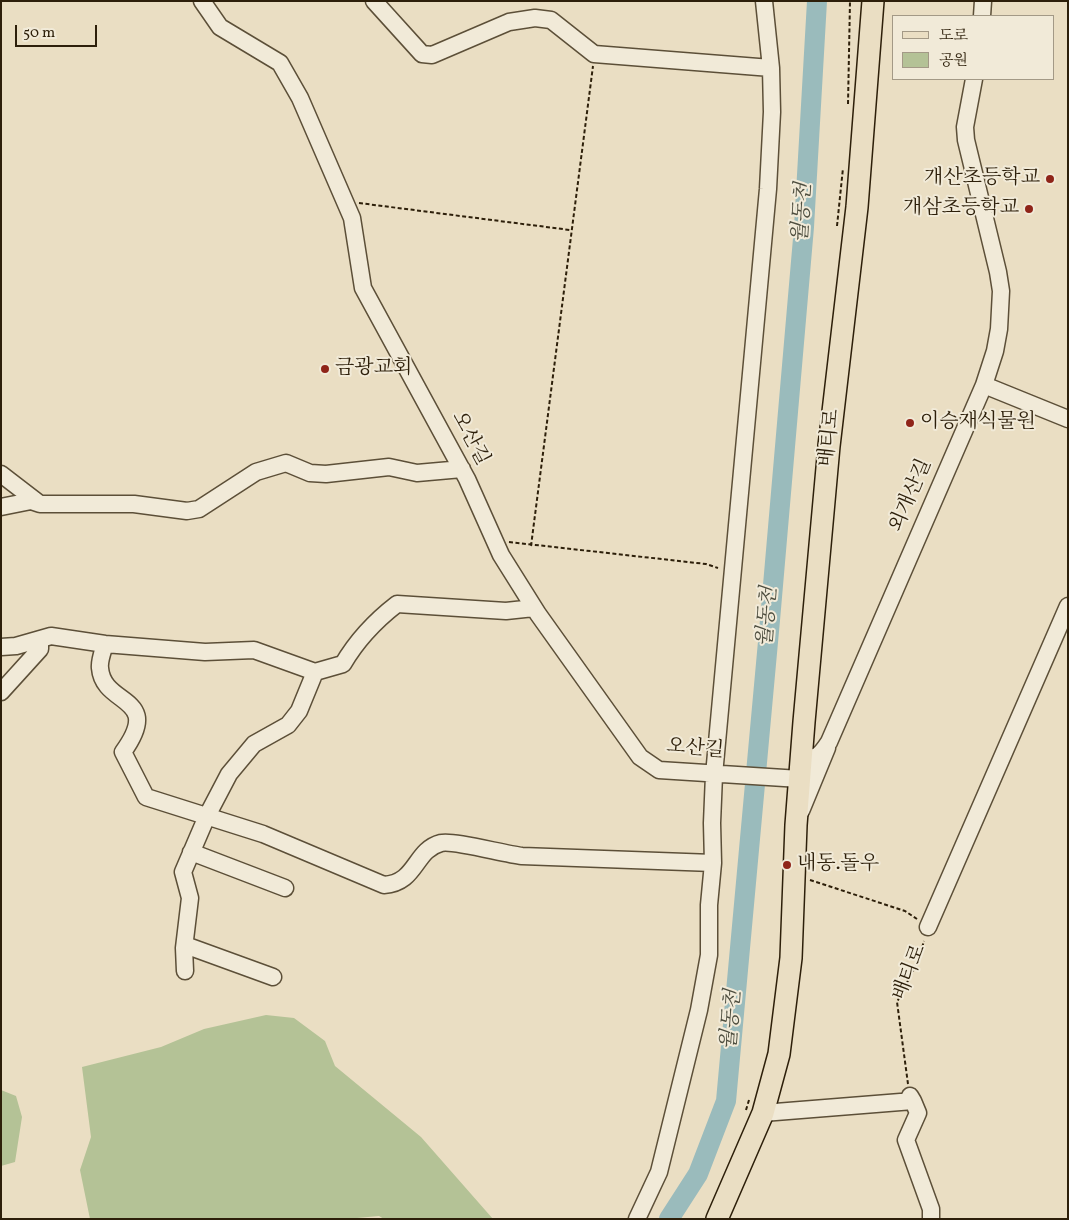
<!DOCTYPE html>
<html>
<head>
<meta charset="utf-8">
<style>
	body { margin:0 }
	#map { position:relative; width:1069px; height:1220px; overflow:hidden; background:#eadec3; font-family:Vollkorn,"Noto Serif KR",serif }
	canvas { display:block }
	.frame { position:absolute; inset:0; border:2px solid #2d1f0a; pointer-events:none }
	.legend { position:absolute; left:892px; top:15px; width:162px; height:65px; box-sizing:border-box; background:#f1ead8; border:1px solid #a39986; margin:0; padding:6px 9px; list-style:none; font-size:15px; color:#2d1f0a }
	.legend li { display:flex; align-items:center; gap:10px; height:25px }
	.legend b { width:25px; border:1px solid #a39986 }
	.scale { position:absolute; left:15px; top:25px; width:82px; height:22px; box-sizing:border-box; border:2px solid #2d1f0a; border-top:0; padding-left:6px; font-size:15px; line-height:18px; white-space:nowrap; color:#2d1f0a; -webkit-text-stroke:4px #f1ead8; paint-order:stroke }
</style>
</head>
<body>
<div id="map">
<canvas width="1069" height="1220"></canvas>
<div class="frame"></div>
<ul class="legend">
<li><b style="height:6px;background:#eadec3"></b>도로</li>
<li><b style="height:14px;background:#b4c296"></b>공원</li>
</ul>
<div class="scale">50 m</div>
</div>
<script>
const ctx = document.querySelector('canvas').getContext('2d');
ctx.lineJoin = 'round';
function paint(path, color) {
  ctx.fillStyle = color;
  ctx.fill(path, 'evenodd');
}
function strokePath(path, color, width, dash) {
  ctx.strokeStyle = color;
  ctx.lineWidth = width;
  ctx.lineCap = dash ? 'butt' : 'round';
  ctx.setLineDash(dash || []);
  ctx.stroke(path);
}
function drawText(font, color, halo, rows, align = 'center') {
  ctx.font = font + ' Vollkorn,"Noto Serif KR",serif';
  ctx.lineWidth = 4;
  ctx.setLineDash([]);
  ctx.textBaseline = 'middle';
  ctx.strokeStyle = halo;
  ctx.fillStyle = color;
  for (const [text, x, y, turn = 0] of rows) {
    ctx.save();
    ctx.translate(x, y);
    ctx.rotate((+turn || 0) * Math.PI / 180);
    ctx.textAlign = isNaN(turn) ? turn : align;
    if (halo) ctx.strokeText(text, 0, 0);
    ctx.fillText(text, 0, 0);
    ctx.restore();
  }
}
paint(new Path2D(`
	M266 1015 294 1018 325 1041 335 1066 421 1137 493 1219H384L379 1216 346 1219H90L80 1170 91 1137 82 1067 161 1047 204 1029Z
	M1 1090 16 1096 22 1117 15 1162 1 1166Z`), '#b4c296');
strokePath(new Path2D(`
	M669 1219 698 1174 726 1101 770 620 804 227 817 1`), '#9abbbc', 20);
const minor = new Path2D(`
	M202 1 220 27 280 63 300 98 352 218 363 288 467 479 501 555 538 614 640 757 659 770 800 779
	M374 1 422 54 432 55 509 22 535 18 551 20 594 54 771 68
	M982 16 983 1
	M984 385 1068 419
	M1 474 40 504
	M1 507 31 501 40 504H134L187 511 199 509 256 472 286 463 310 473 326 474 389 467 417 473 462 469
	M105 644C103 651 99 661 100 668 103 707 164 695 123 752L146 797 263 834 384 885C417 883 414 850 441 843 453 840 504 854 522 856L713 863
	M1 647 16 646 51 636 105 644 205 652 254 650 315 672 343 664C357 640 375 621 397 604L506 611 534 608
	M1 692 40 649V639
	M802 758C817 760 821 754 829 742L984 385 995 351 999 329 1001 291 998 272 966 140 965 127 974 79
	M801 811 827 748
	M191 852 285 888
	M928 927 1068 606
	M185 945 273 977
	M185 971 184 948 190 898 183 872 207 816 229 774 254 744 288 725 299 711 315 672
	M913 1101 918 1113 906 1140 931 1209V1219
	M763 1113 913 1101 910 1096
	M637 1219 659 1172 699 1010 709 955V905L713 863 712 823 714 775 768 189 772 112 771 68 764 1`);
const major = new Path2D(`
	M717 1219 763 1113 779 1054 791 958 796 825 804 722 829 446 857 207 873 1`);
strokePath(minor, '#5c4f38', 19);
strokePath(major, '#2d1f0a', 24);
strokePath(new Path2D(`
	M848 104 850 1
	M359 203 570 230
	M837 226 843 168
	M509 542 706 564 718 568
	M531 546 593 66
	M810 880 905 911 917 919
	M908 1084 897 1002 918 961 924 941
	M746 1110 749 1100`), '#2d1f0a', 2, [4, 2.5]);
strokePath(minor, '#f1ead8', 16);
strokePath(major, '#eadec3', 21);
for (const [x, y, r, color] of [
	[1050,179,5,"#8f2418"],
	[1029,209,5,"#8f2418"],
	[325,369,5,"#8f2418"],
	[910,423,5,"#8f2418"],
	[787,865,5,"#8f2418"]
]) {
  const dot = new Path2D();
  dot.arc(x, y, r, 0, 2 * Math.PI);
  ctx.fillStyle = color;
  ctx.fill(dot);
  strokePath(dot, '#f1ead8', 2);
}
drawText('20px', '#2d1f0a', '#f1ead8', [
	["개산초등학교",1040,179,"right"],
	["개삼초등학교",1019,209,"right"],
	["금광교회",335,369],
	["이승재식물원",920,423],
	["내동.돌우",797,865]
], 'left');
drawText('20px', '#2d1f0a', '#f1ead8', [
	["배티로",831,438,-84],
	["오산길",469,439,62],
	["외개산길",912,496,-67],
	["오산길",695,750,5],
	["배티로",911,973,-69]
]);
drawText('italic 21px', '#4e4e3f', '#f1ead8', [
	["월동천",804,213,-86],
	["월동천",769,617,-85],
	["월동천",733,1020,-85]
]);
</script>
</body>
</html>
